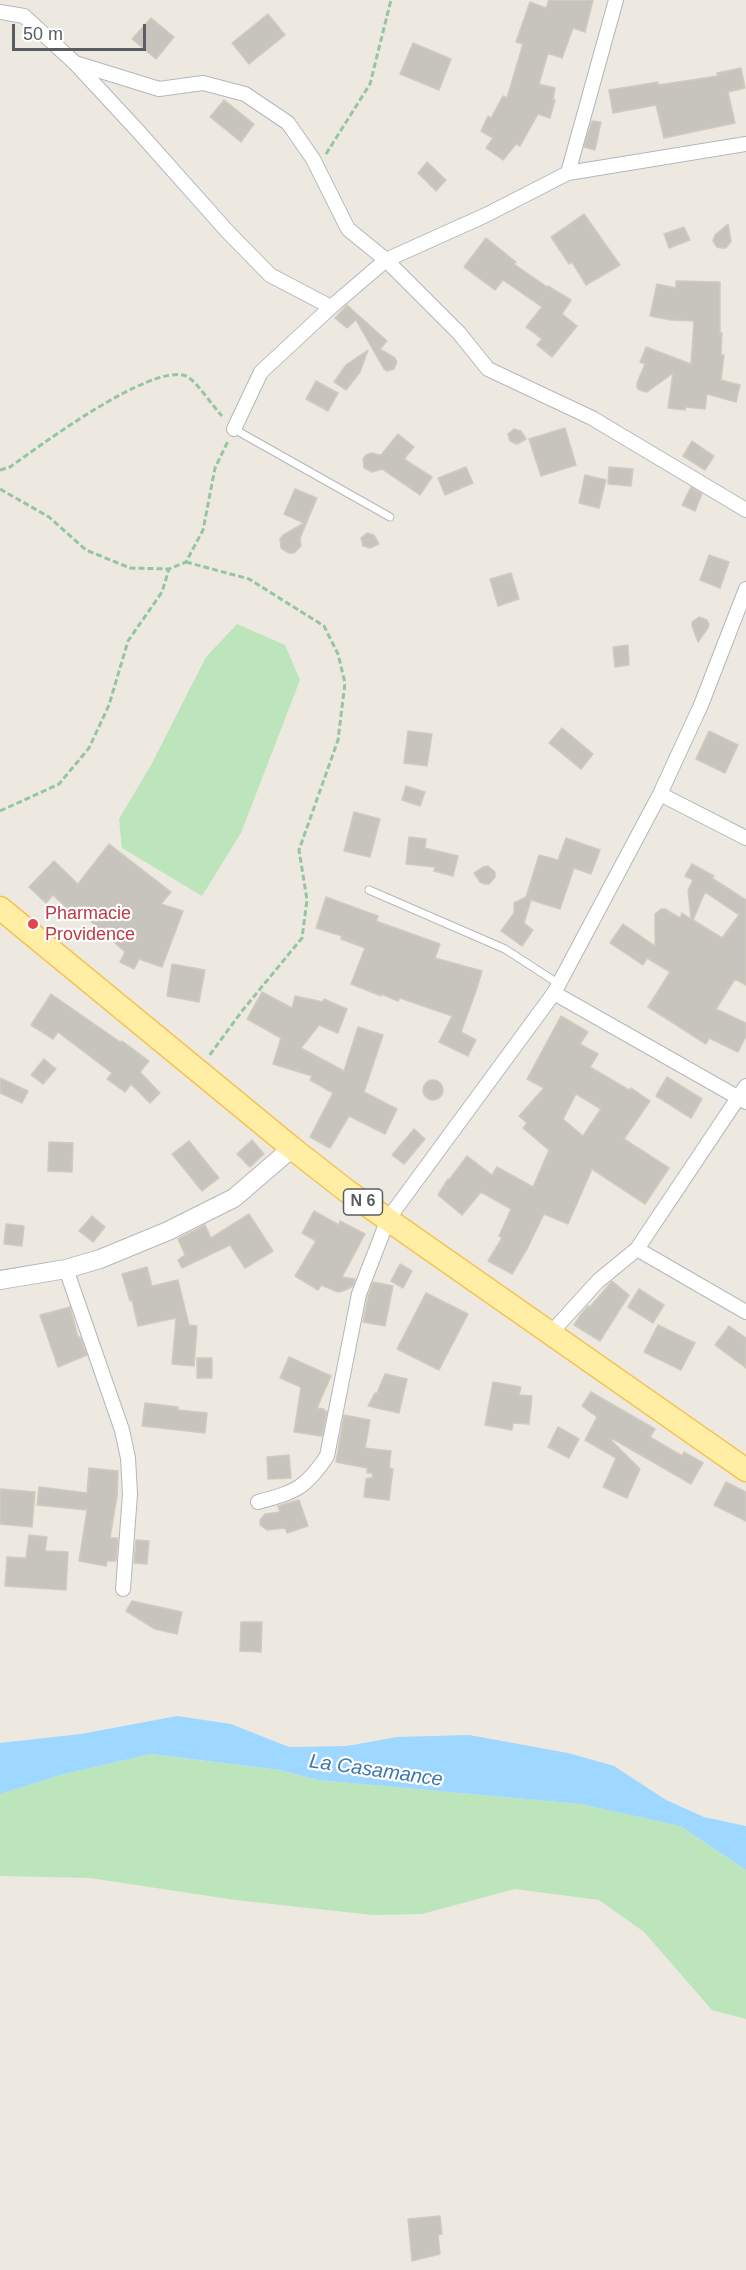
<!DOCTYPE html>
<html>
<head>
<meta charset="utf-8">
<style>
	body { margin:0 }
	#map { position:relative; width:746px; height:2270px; overflow:hidden; background:#ede9e0; font-family:Helvetica,sans-serif }
	canvas { display:block }
	.scale { position:absolute; left:12px; top:24px; width:134px; height:27px; box-sizing:border-box; border:3px solid #595d62; border-top:0; padding-left:8px; font-size:18px; line-height:21px; white-space:nowrap; color:#595d62; -webkit-text-stroke:4px #fff; paint-order:stroke }
</style>
</head>
<body>
<div id="map">
<canvas width="746" height="2270"></canvas>
<div class="scale">50 m</div>
</div>
<script>
const ctx = document.querySelector('canvas').getContext('2d');
ctx.lineJoin = 'round';
function paint(path, color) {
  ctx.fillStyle = color;
  ctx.fill(path, 'evenodd');
}
function strokePath(path, color, width, dash) {
  ctx.strokeStyle = color;
  ctx.lineWidth = width;
  ctx.lineCap = dash ? 'butt' : 'round';
  ctx.setLineDash(dash || []);
  ctx.stroke(path);
}
function drawText(font, color, halo, rows, align = 'center') {
  ctx.font = font + ' Helvetica,sans-serif';
  ctx.lineWidth = 4.5;
  ctx.setLineDash([]);
  ctx.textBaseline = 'middle';
  ctx.strokeStyle = halo;
  ctx.fillStyle = color;
  for (const [text, x, y, turn = 0] of rows) {
    ctx.save();
    ctx.translate(x, y);
    ctx.rotate((+turn || 0) * Math.PI / 180);
    ctx.textAlign = isNaN(turn) ? turn : align;
    if (halo) ctx.strokeText(text, 0, 0);
    ctx.fillText(text, 0, 0);
    ctx.restore();
  }
}
paint(new Path2D(`
	M237 624 285 645 300 680 241 833 202 896 122 848 119 819 151 765 206 657Z
	M151 1754 280 1770 318 1780 581 1804 680 1826 746 1870V2019L712 2010 644 1932 599 1900 515 1889 422 1914 373 1915 235 1900 90 1878 0 1876V1794L60 1775Z`), '#bce5bb');
paint(new Path2D(`
	M177 1716 231 1724 289 1747 347 1746 397 1737 469 1735 568 1753 614 1766 666 1800 704 1817 746 1826V1870L680 1826 581 1804 318 1780 280 1770 151 1754 60 1775 0 1794V1743L81 1734Z`), '#9ed7ff');
const building = new Path2D(`
	M549 0H593L585 32 573 28 562 58 548 53 539 84 555 88 553 100H555L550 118 538 114 520 146 516 144 503 160 486 148 493 138 481 131 488 116 491 118 503 96 507 98 523 44 516 42 530 2 546 8Z
	M268 14 285 35 249 64 232 43Z
	M151 18 174 37 156 59 132 39Z
	M413 43 451 59 439 90 400 74Z
	M741 68 745 88 728 92 735 123 664 138 656 105 613 113 609 90 658 82V85L718 76 717 73Z
	M224 100 254 124 241 142 210 117Z
	M592 121 601 122 595 150 584 147Z
	M427 162 446 180 436 191 418 173Z
	M584 214 620 265 586 285 572 262 569 264 551 237Z
	M728 224 731 241 726 248H721L717 247 713 241 715 235Z
	M684 227 690 240 669 248 664 234Z
	M486 238 516 262 514 264 547 287 548 286 571 300 562 314 577 326 552 357 537 345 542 339 526 327 542 307 503 280 495 290 464 267Z
	M676 281 720 282V333H722L721 355H724L721 380 740 385 736 402 707 394 705 409 686 407 685 410 668 408 673 373 647 392 639 390 637 387V383L645 364 640 362 646 347 691 364 694 321 671 320 650 316 657 284 676 288Z
	M347 305 387 341 380 349 395 358 397 362 394 369 387 371 384 369 356 320 347 328 335 318Z
	M368 350 360 372 346 390 334 382 346 365Z
	M316 381 338 393 328 411 306 399Z
	M565 428 576 465 541 476 529 439Z
	M514 429 521 431 526 439 517 444 510 441 508 434Z
	M398 434 414 447 404 459 432 477 420 495 382 469 372 472 364 468 363 459 366 455 371 453 381 455Z
	M692 441 714 456 705 470 683 456Z
	M466 467 473 483 445 495 438 478Z
	M609 467 633 469 631 486 608 484Z
	M585 475 606 480 599 508 579 503Z
	M691 487 702 494 695 511 682 505Z
	M295 489 317 498 300 538 301 546 294 553H289L281 548 280 539 283 535 304 523 284 514Z
	M367 533 374 535 379 544 370 548 363 546 361 538Z
	M709 555 729 562 720 588 700 580Z
	M511 573 519 599 498 606 490 579Z
	M699 617 707 620 709 624 708 628 698 642 692 626V622Z
	M628 645 629 665 615 667 613 647Z
	M562 728 593 754 581 769 549 743Z
	M408 731 432 734 427 766 404 763Z
	M709 731 738 745 725 773 696 759Z
	M406 786 425 792 420 806 402 800Z
	M354 812 380 819 370 857 344 851Z
	M409 837 426 839 425 848 458 856 453 876 434 871 435 867 406 864Z
	M566 838 600 850 591 874 574 868 560 909 531 900 524 923 533 930 522 946 501 931 514 913V903L526 897 539 855 558 860Z
	M109 844 171 892 161 904 183 911 162 967 139 959 134 969 120 962 125 952 78 910 74 915 53 895 46 903 29 887 54 861 78 884Z
	M692 864 714 876 712 878 746 900V985L735 979 716 1009 746 1023V1036L738 1052 709 1038 706 1044 648 1007 670 972 647 958 643 965 610 943 623 924 655 946V914L661 909H665L680 918 682 913 691 919 688 890 693 880 685 876ZM705 892 739 915 722 938 693 920Z
	M488 866 495 872V877L489 884H485L480 882 474 873 483 867Z
	M326 897 378 916 376 921 440 944 435 958 482 971 476 991 461 1032 476 1040 468 1056 439 1042 452 1016 400 998 398 1001 381 994V996L351 984 365 948 341 939 342 936 316 928Z
	M172 964 205 970 199 1002 167 996Z
	M262 992 292 1008 295 996 323 1002 324 999 347 1009 338 1033 319 1025 301 1048 344 1071 358 1027 383 1035 364 1092 397 1109 385 1134 349 1116 330 1148 310 1137 333 1093 310 1080 312 1076 273 1064 281 1038 247 1019Z
	M51 994 120 1042 122 1041 149 1061 140 1072 160 1093 150 1103 131 1084 125 1092 107 1079 112 1073 58 1032 53 1039 31 1025Z
	M561 1016 588 1032 580 1044 598 1054 590 1067 629 1090 631 1088 650 1101 624 1139 669 1168 645 1204 592 1169 568 1224 544 1214 527 1249 512 1274 488 1261 502 1238 499 1236 511 1209 481 1192 462 1215 438 1195 448 1179 449 1180 467 1156 492 1175 497 1167 533 1187 549 1150 523 1128 527 1123 519 1116 544 1088 527 1079ZM576 1094 601 1109 583 1136 563 1119Z
	M44 1059 56 1069 43 1084 31 1075Z
	M667 1077 702 1099 691 1118 656 1096Z
	M0 1078 28 1091 22 1103 0 1093Z
	M423 1090a10 10 0 1 1 20 0a10 10 0 1 1-20 0Z
	M414 1129 425 1139 404 1164 392 1155Z
	M252 1140 264 1154 250 1167 237 1154Z
	M189 1141 219 1178 202 1191 172 1154Z
	M49 1142 73 1143 72 1172 48 1171Z
	M314 1211 339 1225 340 1221 365 1234 342 1277 355 1279 353 1286 343 1291 338 1292 321 1285 318 1290 295 1276 316 1241 302 1233Z
	M249 1214 273 1251 245 1268 230 1245 182 1268 178 1260 185 1255 178 1239 205 1225 211 1238Z
	M92 1216 105 1227 93 1242 79 1231Z
	M6 1224 24 1226 22 1246 4 1244Z
	M400 1264 412 1271 403 1288 391 1281Z
	M147 1267 152 1286 178 1280 189 1325 197 1326 194 1366 172 1364 176 1318 138 1326 132 1300 130 1301 122 1274Z
	M612 1281 629 1295 600 1341 574 1325 582 1313 588 1306 590 1307Z
	M373 1282 393 1286 385 1326 363 1322 368 1296Z
	M639 1289 664 1305 653 1323 628 1307Z
	M426 1293 468 1314 439 1370 397 1349Z
	M70 1307 78 1337H80L87 1355 58 1367 40 1315Z
	M658 1325 695 1343 681 1370 644 1352Z
	M729 1326 746 1338V1368L715 1345Z
	M289 1357 331 1376 317 1408 324 1409V1411H327L322 1436 294 1432 301 1387 280 1378Z
	M197 1358H212V1378H197Z
	M385 1374 407 1379 399 1413 368 1406 375 1393H377Z
	M493 1382 521 1387 519 1395 532 1396 529 1424 513 1423 512 1430 485 1425Z
	M591 1392 655 1429 650 1437 682 1456 684 1452 703 1463 691 1484 613 1439 611 1440 640 1469 627 1498 603 1487 616 1458 585 1440 597 1417 582 1406Z
	M145 1403 178 1407V1410L207 1413 205 1433 142 1426Z
	M344 1415 370 1420 365 1448 391 1451 389 1468 393 1469 389 1500 364 1497 366 1479 373 1477 372 1473H367V1468L336 1462Z
	M558 1427 579 1439 569 1458 548 1447Z
	M289 1455 291 1478 268 1479 267 1457Z
	M89 1468 118 1471 117 1496 110 1538H118L116 1561H107L106 1566 79 1561 87 1510 37 1505 39 1487 87 1493Z
	M726 1482 746 1492V1521L714 1505Z
	M0 1489 35 1492 32 1527 0 1524Z
	M299 1500 308 1526 287 1533 285 1528 267 1530 260 1525V1520L265 1514 280 1512 278 1506Z
	M29 1535 47 1537 45 1551 68 1552 66 1590 5 1586 7 1557 26 1558Z
	M136 1540 149 1541 147 1564 134 1563Z
	M132 1601 182 1612 177 1634 155 1629 126 1611Z
	M241 1622H262L261 1652 240 1651Z
	M440 2216 442 2234 438 2235 440 2254 412 2261 408 2219Z`);
paint(building, '#c7c4bd');
strokePath(building, '#d1cbbe', 1.5);
const service = new Path2D(`
	M234 429 390 517
	M369 890 505 949 559 984`);
const minor = new Path2D(`
	M0 12 24 16 75 63 138 131 227 231 270 275 331 307
	M75 63 159 89 203 83 245 94 288 123 313 159 348 229 386 260 459 333 488 369 592 418 746 510
	M568 173 616 0
	M234 429 261 372 331 307 386 260 486 215 568 173 746 144
	M660 794 746 838
	M554 993 746 1102
	M637 1249 746 1312
	M66 1269 122 1430 128 1458 130 1494 123 1589
	M550 1334 598 1281 637 1249 746 1086
	M258 1502C295 1492 305 1489 327 1456L359 1294 388 1219 554 993 660 794 701 705 746 589`);
const tertiary = new Path2D(`
	M0 1280 66 1269 100 1259 168 1231 234 1198 292 1148`);
const primary = new Path2D(`
	M0 908 292 1148 347 1191 746 1470`);
strokePath(service, '#b3b7bb', 9);
strokePath(minor, '#b3b7bb', 16);
strokePath(tertiary, '#b3b7bb', 20);
strokePath(primary, '#f4c352', 25);
strokePath(new Path2D(`
	M326 154 370 84 391 0
	M0 470 10 467C41 445 151 363 186 376 195 379 214 408 222 416
	M0 489 49 517 86 550 130 568 169 569 186 562 203 530 215 468 228 441
	M186 562 249 579 324 626 338 654 345 683 338 740 299 850 307 900 302 938 242 1011 209 1056
	M0 811 59 784 89 748 109 705 128 641 162 592 169 569`), '#94c6a2', 3, [6, 3]);
strokePath(service, '#fff', 7);
strokePath(minor, '#fff', 14);
strokePath(tertiary, '#fff', 18);
strokePath(primary, '#ffeea3', 22);
for (const [x, y, r, color] of [
	[33,924,6,"#e0444e"]
]) {
  const dot = new Path2D();
  dot.arc(x, y, r, 0, 2 * Math.PI);
  ctx.fillStyle = color;
  ctx.fill(dot);
  strokePath(dot, '#fff', 2);
}
for (const [x, y, w] of [
	[363,1202,39]
]) {
  const box = new Path2D();
  box.roundRect(x - w / 2, y - 13, w, 26, 4.5);
  ctx.fillStyle = '#fff';
  ctx.fill(box);
  strokePath(box, '#595d62', 1.5);
}
drawText('bold 16px', '#595d62', null, [
	["N 6",363,1202]
]);
drawText('18px', '#be3a42', '#fff', [
	["Pharmacie",45,914],
	["Providence",45,935]
], 'left');
drawText('italic 20px', '#3a78b2', '#fff', [
	["La Casamance",376,1771,8]
]);
</script>
</body>
</html>
